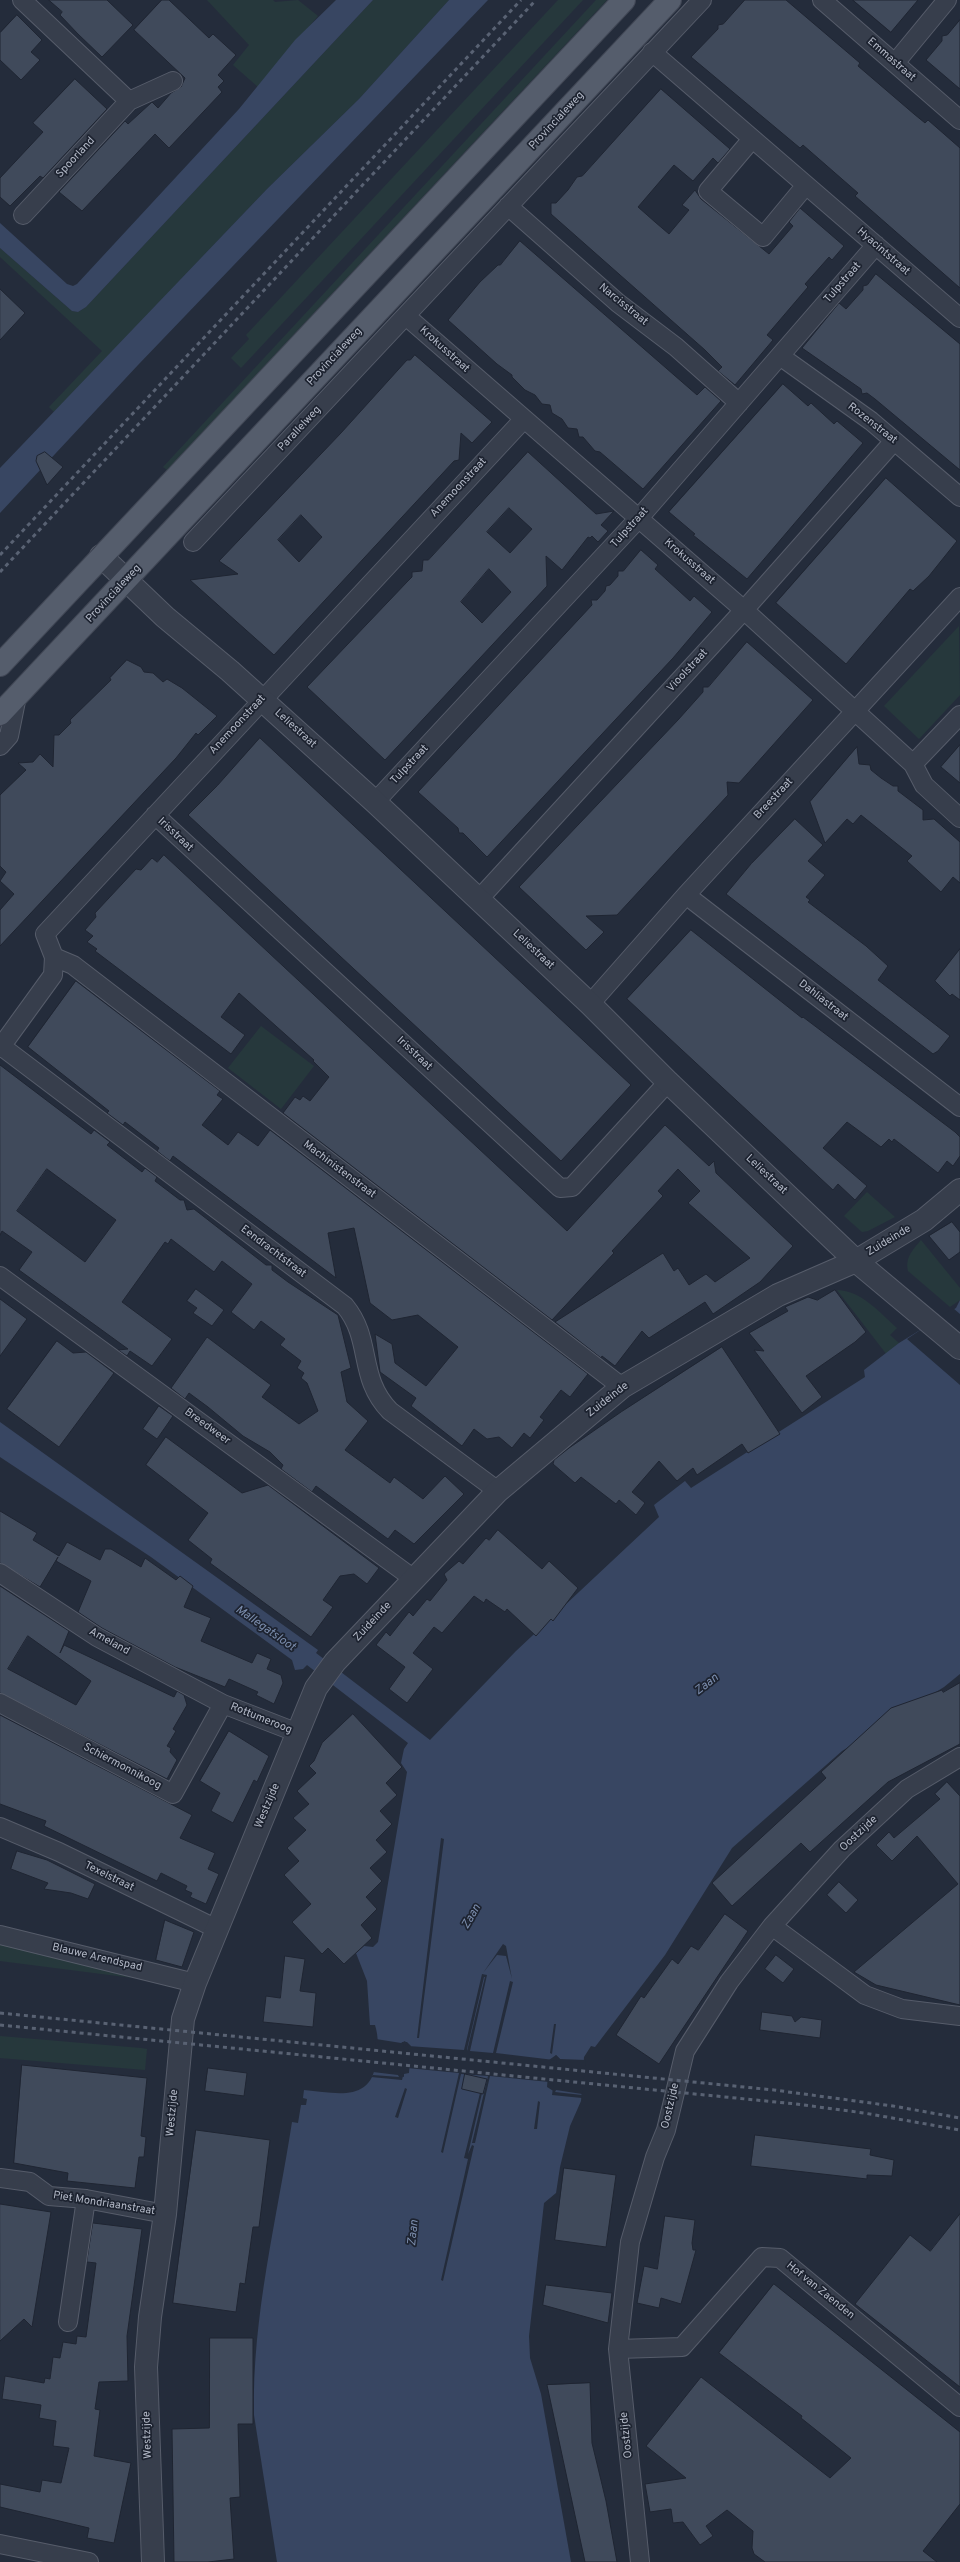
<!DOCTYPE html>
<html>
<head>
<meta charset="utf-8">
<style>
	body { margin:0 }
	canvas { display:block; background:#242c3b }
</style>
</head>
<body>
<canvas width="960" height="2562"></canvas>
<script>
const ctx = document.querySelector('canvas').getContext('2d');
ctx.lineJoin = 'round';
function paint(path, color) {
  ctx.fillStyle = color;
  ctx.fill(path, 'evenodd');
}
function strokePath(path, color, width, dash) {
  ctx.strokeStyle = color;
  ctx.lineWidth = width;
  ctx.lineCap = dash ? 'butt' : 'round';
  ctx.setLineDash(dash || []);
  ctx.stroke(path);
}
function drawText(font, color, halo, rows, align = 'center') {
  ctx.font = font + ' Overpass,sans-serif';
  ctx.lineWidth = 3.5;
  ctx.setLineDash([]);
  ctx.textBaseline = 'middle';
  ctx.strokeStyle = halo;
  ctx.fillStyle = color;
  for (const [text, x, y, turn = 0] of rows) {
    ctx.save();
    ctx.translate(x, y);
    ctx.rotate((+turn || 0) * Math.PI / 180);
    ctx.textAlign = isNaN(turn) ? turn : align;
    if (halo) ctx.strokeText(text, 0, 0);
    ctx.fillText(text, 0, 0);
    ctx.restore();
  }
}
paint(new Path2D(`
	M207 0H273L275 2 298 0 318 16 258 87 233 65 249 45Z
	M373 0H449L359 99 267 189 54 412 49 407 102 351 0 257V248L72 311 78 312 86 307Z
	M558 0H583L241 368 231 358 249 339 246 335Z
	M596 0H607L167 470 163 467Z
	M959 626 960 695 919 739 884 706Z
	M261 1026 314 1066 281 1109 228 1068Z
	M867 1192 895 1217 868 1231 862 1232 844 1216Z
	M921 1240 960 1288V1300L950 1307 908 1271C905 1257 913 1250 921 1240Z
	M837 1290C862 1291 879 1312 897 1328L890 1335 899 1343 887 1355Z
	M0 1940 133 1978 0 1961Z
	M0 2036 141 2048 147 2049 145 2070 0 2058Z`), '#26383c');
paint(new Path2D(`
	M336 0H373L86 307 78 312 72 311 0 248V223L67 284 73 286 77 284 239 109 295 40Z
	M449 0H488L138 365 0 513V468L267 189 359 99Z
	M960 1300V1674L944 1687 842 1751 732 1848 665 1955 595 2047 591 2046 584 2057 581 2101 570 2126 560 2167 556 2193 544 2203 529 2336 530 2358 541 2394 571 2562H277L254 2415C252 2316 277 2219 292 2122L298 2123 301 2105H306L307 2099 303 2098 304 2090C336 2093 372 2103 376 2061 378 2048 379 2038 375 2025H370L367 1981 356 1953 364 1946 373 1947 378 1942 407 1772 401 1763 404 1749 408 1743 307 1665 303 1669 295 1670 292 1660 151 1557 0 1457V1422L318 1650 316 1653 430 1740 516 1651 659 1517 654 1505 685 1481 691 1488 865 1377 864 1370 899 1343 956 1308ZM402 2042H407L411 2046 409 2073 404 2074V2077L398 2075ZM556 2055 560 2059 555 2092 547 2087 549 2060Z`), '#384662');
paint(new Path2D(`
	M953 1308 960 1314V1385L907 1339Z
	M441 1838 444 1839 419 2038H417Z
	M503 1944 506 1946 512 1979 506 1956 497 1955 483 1973Z
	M482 1974 487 1975 470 2051 493 2053 510 1981 513 1982 496 2053 554 2060 556 2055 560 2059 586 2060 582 2094 556 2090 555 2092 582 2095V2098L552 2095 557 2058 555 2060 551 2061 549 2082 490 2076 475 2143H472L488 2076 461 2074 443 2153 441 2152 459 2073 407 2068 409 2046H406L404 2043 400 2075 404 2072 402 2080 371 2077 373 2075 399 2077 398 2075 373 2072 376 2039 401 2043 405 2041 408 2046 464 2050ZM484 1977H485L467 2051V2049Z
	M554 2024H556L552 2054 550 2053Z
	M405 2088 407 2089 398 2118 395 2117Z
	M480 2093H482L468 2154 472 2145 474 2146 443 2281 441 2280 468 2159 464 2158Z
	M538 2101 540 2102 537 2129H534Z`), '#242c3b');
const building = new Path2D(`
	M49 0H107L133 25 102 57 78 34 60 15 62 12Z
	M162 0H169L209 38 213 34 236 55 218 75 224 81 218 87 222 92 169 148 155 134 82 211 59 192 125 121 128 124 152 102 158 108 171 93 181 87 185 78 134 30Z
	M745 0H786L860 63 858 66 914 114 925 123 928 120 960 148V288L855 196 858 193 803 145 800 148 691 57 718 29V25L723 24Z
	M853 0H918L891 32Z
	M17 15 42 40 31 52 40 60 21 80 0 60V33Z
	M960 20V89L926 60 942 41V36L947 35Z
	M75 79 107 109 43 178 40 176 10 206 0 197V178L43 132 33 123Z
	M661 89 730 149 718 163 713 158 693 181 674 165 638 207 655 222 669 234 689 210 682 205 695 190 701 199 769 254 793 226 789 222 800 208 844 246 832 260 829 257 805 284 808 287 767 335 773 340 735 385 718 371 722 367 705 350 551 214V203H556L568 190 577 177 582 176Z
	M520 241 697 395 705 387 721 401 643 489 600 452 595 451 583 437H579L577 429 568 428 562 419 552 413 550 405 542 404 535 395 525 390 512 377V375L497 364 448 320 480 282 498 265H500Z
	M876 274 960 344V470L875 399 867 393 862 394 861 389 802 348 839 303 846 309 863 290V286L867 285Z
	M0 289 25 313 0 340Z
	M415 355 492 422 472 443 461 433 459 460 454 461 274 655 190 580 238 574 219 561 341 433 407 360H410ZM301 515 322 537 299 562 278 540Z
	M783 384 808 406 811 403 834 424 837 421 863 443 747 579 693 535 695 534 669 512Z
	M45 452 63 467 47 485 36 461 37 456Z
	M528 452 596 514 614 511 601 525 608 531 598 542 592 536 590 538 588 537 562 570 546 556 547 586 385 760 307 687 407 582 412 577V572L422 571 423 560H428ZM509 508 532 529 510 553 487 532ZM489 569 511 592 482 623 461 602Z
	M886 478 957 541 929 576 913 591 910 589 846 664 776 603Z
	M641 550 658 565 655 569 690 601 694 596 712 612 673 658 487 857 463 833H459L458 828 418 792 592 605 591 600H597L605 591 606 586 610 585 618 576V571H623Z
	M747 642 813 700 739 783 727 782 728 795 617 915 586 916 604 932 586 950 519 887 678 720 703 692V687H708Z
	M127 660 141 667 144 672 153 673 163 682 167 679 182 688 217 716 198 735 196 733 176 758 0 946V910L14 894 0 881 6 872 0 866V795L26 770 18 763 33 762 40 754 53 767 54 735H59L71 723 70 720 111 680 110 678Z
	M260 738 631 1085 561 1161 188 815 217 786Z
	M960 745V783L941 767Z
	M857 747 859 764 870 765 871 770 881 778 893 786H898V791L923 810V820L934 819 960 842V883L953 877 941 892 907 861 912 856 861 815 853 824 847 819 825 843 810 802Z
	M795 819 823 845 808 861 825 875 806 897 810 900 808 902 866 946 888 966 878 980 950 1036 938 1051 933 1054 726 894 751 864Z
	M164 855 567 1231 665 1125 709 1166 714 1161 716 1173 793 1246 760 1282 713 1314 705 1302 649 1338 642 1331 615 1366 602 1356 601 1358 555 1322 663 1253 674 1271 678 1268 689 1285 706 1274 715 1282 750 1258 688 1203 700 1191 678 1169 658 1191 663 1196 612 1251 614 1253 552 1320 283 1113 295 1097 300 1100 303 1096 310 1101 329 1077 313 1061 314 1060 239 993 221 1017 245 1035 231 1054 95 951 97 949 87 942 93 936 85 930 96 917 95 913 136 869 141 870 152 858 157 862Z
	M691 930 802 1018 803 1017 955 1132 960 1137V1156L953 1166 947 1161 938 1173 894 1139 892 1142 889 1139 881 1147 847 1122 823 1148 867 1186 855 1200 838 1184 833 1190 627 999Z
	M960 949V1000L952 994 950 996 935 981Z
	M76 981 220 1091 217 1095 223 1099 202 1125 228 1145 238 1132 258 1146 270 1130 588 1374 570 1397 561 1390 540 1417 544 1420 530 1438 524 1433 512 1448 499 1437 487 1439 474 1429 462 1446 411 1406 416 1398 380 1372 375 1334 392 1344 395 1363 426 1386 458 1347 418 1315 392 1320 370 1303 354 1228 328 1233 336 1278 173 1156 170 1161 157 1151 159 1148 125 1122 123 1125 107 1113 109 1111 28 1047Z
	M0 1065 91 1134 94 1130 110 1142 107 1145 142 1172 145 1168 157 1177 155 1181 180 1200H184L187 1210 194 1209 266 1265H272V1270L288 1282 338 1315 351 1368 341 1372 347 1402 368 1421 345 1450 390 1483 394 1477 423 1499 445 1476 464 1494 414 1544 395 1530 388 1539 316 1486 312 1492 281 1469 283 1465 270 1452 243 1436 208 1407 189 1393 185 1399 171 1388 207 1337 271 1385 262 1397 299 1424 318 1411 307 1383 301 1378 304 1373 297 1368 301 1361 280 1345 285 1339 261 1321 254 1330 231 1312 252 1284 222 1261 214 1272 171 1239 168 1244 165 1242 122 1302 172 1339 152 1366 130 1351 127 1356 118 1350 128 1349 19 1270 32 1252 2 1231 0 1235ZM47 1169 116 1220 85 1262 17 1211Z
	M952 1222 960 1232V1252L949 1260 929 1236Z
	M196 1289 224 1310 212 1326 193 1313 197 1308 187 1301Z
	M835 1290 866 1332 855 1342 806 1376 822 1397 802 1413 754 1350 764 1351 749 1333 788 1311 785 1307 808 1297 817 1300Z
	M0 1299 27 1319 0 1356Z
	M57 1341 73 1353 86 1352 114 1373 59 1447 7 1409Z
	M722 1347 780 1434 748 1453 742 1444 697 1475 693 1468 677 1481 659 1461 632 1492 645 1503 636 1515 619 1500 616 1504 581 1477 575 1483 553 1464 554 1460 569 1448 621 1412Z
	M159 1406 173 1416 157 1439 143 1429Z
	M166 1437 242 1493 268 1485 379 1568 367 1584 354 1574 340 1576 323 1600 333 1607 311 1637 210 1563 212 1559 188 1540 208 1513 146 1465Z
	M0 1511 37 1533 33 1540 59 1556 67 1542 100 1560 105 1549H111L141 1567 145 1558 176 1580 180 1576 193 1586 184 1607 211 1618 201 1641 252 1663 257 1653 271 1659 267 1669 281 1675 283 1683 274 1704 256 1695 258 1692 229 1679 225 1687 175 1667 102 1628 78 1612 91 1581 56 1561 58 1557 40 1587 0 1563Z
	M498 1530 542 1569 549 1561 578 1588 553 1621 551 1619 536 1636 507 1609 505 1612 486 1599 484 1603 474 1596 442 1633 434 1627 413 1653 433 1669 407 1703 389 1689 405 1667 376 1645 386 1632 390 1636 409 1612 413 1616 427 1599 430 1601 447 1580 444 1574 459 1561 463 1564 486 1538 489 1540Z
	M0 1586 69 1631 60 1653 64 1645 174 1697 177 1691 184 1695 187 1705 173 1729 176 1731 167 1746 171 1748 170 1752 177 1760 167 1779 0 1693ZM28 1636 91 1681 76 1705 8 1669Z
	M960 1683V1744L888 1782 810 1852 801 1843 732 1906 712 1883 826 1778 821 1772 891 1708 942 1690 943 1692Z
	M353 1714 402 1767 386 1783 397 1795 380 1811 392 1824 376 1840 387 1852 370 1868 382 1881 366 1897 377 1909 361 1925 372 1938 344 1964 328 1948 322 1954 292 1922 311 1904 284 1875 299 1861 287 1848 306 1830 293 1818 309 1804 297 1791 316 1773 309 1766 314 1761 322 1743Z
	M0 1715 192 1815 180 1838 215 1853 208 1869 219 1874 206 1904 190 1897 192 1893 185 1890 187 1886 161 1873 157 1881 44 1826 46 1821 0 1804Z
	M229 1731 269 1756 257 1782 254 1780 233 1823 211 1811 220 1793 200 1781Z
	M947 1782 960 1796V2005L876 1985 854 1972 958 1884 917 1836 892 1861 876 1845 889 1832 894 1838 940 1799 935 1794Z
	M17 1851 47 1860 95 1884 88 1899 71 1893 44 1889 48 1883 11 1869Z
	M839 1882 858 1900 846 1913 827 1895Z
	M725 1914 748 1931 659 2064 616 2035 641 1996 644 1998 672 1959 678 1964 691 1946 698 1950Z
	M165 1920 194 1932 182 1967 156 1960Z
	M776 1955 794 1969 783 1983 765 1969Z
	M285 1956 305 1959 300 1991 316 1993 313 2027 263 2022 266 1996 280 1998Z
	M762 2012 792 2016 795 2022 801 2017 822 2020 820 2038 760 2030Z
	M22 2065 147 2078 141 2136 146 2137 144 2157H139L135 2188 67 2181 68 2173 14 2163Z
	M208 2068 247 2073 244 2096 205 2091Z
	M465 2074 487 2079 483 2094 462 2089Z
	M196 2130 270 2140 259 2227H253L245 2284 240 2283 236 2312 173 2303Z
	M755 2135 871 2149 870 2155 894 2160 892 2176 867 2175V2179L751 2166Z
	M564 2168 616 2175 606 2247 555 2240Z
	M0 2204 51 2212 32 2327 24 2319 0 2341Z
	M960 2214V2387L855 2304 910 2235 930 2251Z
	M665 2216 695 2220 692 2243 693 2250H696L681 2304 661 2298 659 2308 637 2303 644 2266 657 2269Z
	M93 2223 142 2229 127 2336 128 2381 99 2382 95 2409 100 2410 94 2456 131 2463 114 2543 87 2538 89 2528 0 2507V2484L40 2492 42 2480 61 2483 69 2448 53 2446 56 2421 39 2418 41 2405 2 2399 5 2376 44 2383 45 2378 50 2379 53 2357 60 2358 63 2342 76 2344 77 2336 86 2337 96 2263 87 2262Z
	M774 2284 960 2432V2504L923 2551 937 2562H765L754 2554 752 2548 753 2531 727 2510 706 2526 713 2536 700 2545 683 2522 673 2523 671 2509 650 2512 645 2484 686 2478 646 2446 701 2377 830 2478 851 2458 801 2418 802 2416 719 2353Z
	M546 2285 612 2293 608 2323 543 2305Z
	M210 2338H253V2424H238L240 2497 230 2498 234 2559 208 2562H174L172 2429 209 2428Z
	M590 2383 592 2443 606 2501 617 2562H585L547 2385Z`);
paint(building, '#404a5b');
strokePath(building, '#1f2532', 1);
const minor = new Path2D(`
	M22 0 129 101 173 81
	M822 0 960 120
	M652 52 960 318
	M895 63 947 0
	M752 139 708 191 763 237 806 185
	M508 206 618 303 676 347 739 403
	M23 215 129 101
	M406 316 744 610 913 764 924 785 960 818
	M780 356 871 421 960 497
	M193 542 702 0
	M0 746 9 736 17 696
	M913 764 960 715
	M375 802 639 518 876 245
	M155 815 560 1188 572 1187 668 1082
	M686 895 960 1107
	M479 899 744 610 894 441
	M54 957 73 965 622 1387
	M590 1004 686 895 960 597
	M1 1046 345 1306C373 1340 357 1377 390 1411L498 1491
	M0 1048 53 975 54 957 45 934 523 420
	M0 1276 414 1579
	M0 1573 97 1637 223 1704 298 1733
	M0 1703 173 1794 223 1704
	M0 1827 59 1852 217 1929
	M772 1926 865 1995 902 2009 960 2016
	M0 1935 195 1983
	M0 2178 30 2182 49 2196 86 2199 165 2214
	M68 2322 86 2199
	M618 2349 682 2347 762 2257 780 2258 960 2407
	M0 2544 89 2562
	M640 2562 618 2349 630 2242 655 2157 666 2130 685 2051 729 1982 772 1926 842 1849 907 1789 960 1757`);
const tertiary = new Path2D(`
	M101 556 165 617 230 671 375 802 590 1004 668 1082 856 1261 960 1348
	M153 2562 146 2367 150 2317 165 2214 183 2019 195 1983 316 1688 335 1662 498 1491 622 1387 778 1295 856 1261 924 1220 960 1190`);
const primary = new Path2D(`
	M0 665 624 0
	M0 714 670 0`);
strokePath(minor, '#565c6a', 20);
strokePath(tertiary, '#565c6a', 24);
strokePath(primary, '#414755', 24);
strokePath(minor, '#373e4c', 18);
strokePath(tertiary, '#373e4c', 22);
strokePath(primary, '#555d6c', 22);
strokePath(new Path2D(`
	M0 555 521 0
	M0 572 536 0
	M0 2013 774 2090 893 2106 960 2118
	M0 2025 796 2104 864 2113 960 2130`), '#596273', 3, [4, 4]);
drawText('11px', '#b3b9c7', '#1d2330', [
	["Emmastraat",891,60,41],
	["Provincialeweg",557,121,-47],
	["Spoorland",76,158,-47],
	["Hyacintstraat",883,252,41],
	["Tulpstraat",843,283,-49],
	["Narcisstraat",623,305,39],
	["Krokusstraat",444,350,42],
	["Provincialeweg",335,357,-47],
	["Rozenstraat",872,424,38],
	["Parallelweg",300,429,-47],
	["Anemoonstraat",459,488,-47],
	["Tulpstraat",630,528,-48],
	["Krokusstraat",689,562,41],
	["Provincialeweg",114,594,-47],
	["Vioolstraat",688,671,-47],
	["Anemoonstraat",238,725,-47],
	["Leliestraat",295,729,42],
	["Tulpstraat",410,765,-47],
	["Breestraat",774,799,-47],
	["Irisstraat",175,835,43],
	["Leliestraat",533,950,43],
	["Dahliastraat",823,1001,38],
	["Irisstraat",414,1054,43],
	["Machinistenstraat",339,1170,37],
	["Leliestraat",766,1175,43],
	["Zuideinde",889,1241,-31],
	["Eendrachtstraat",273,1252,37],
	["Zuideinde",608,1400,-38],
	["Breedweer",207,1427,36],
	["Zuideinde",373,1622,-47],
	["Ameland",109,1642,29],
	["Rottumeroog",261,1719,22],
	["Schiermonnikoog",122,1767,28],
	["Westzijde",268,1806,-67],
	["Oostzijde",859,1834,-43],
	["Texelstraat",109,1877,26],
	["Blauwe Arendspad",97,1958,13],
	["Oostzijde",671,2106,-77],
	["Westzijde",173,2113,-85],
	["Piet Mondriaanstraat",104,2204,9],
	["Hof van Zaenden",820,2291,39],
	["Westzijde",148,2435,-92],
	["Oostzijde",627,2435,-96]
]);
drawText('italic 12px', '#7c8eae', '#1d2330', [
	["Mallegatsloot",265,1629,35],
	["Zaan",707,1685,-38],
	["Zaan",472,1917,-60],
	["Zaan",414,2233,-84]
]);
</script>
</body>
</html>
